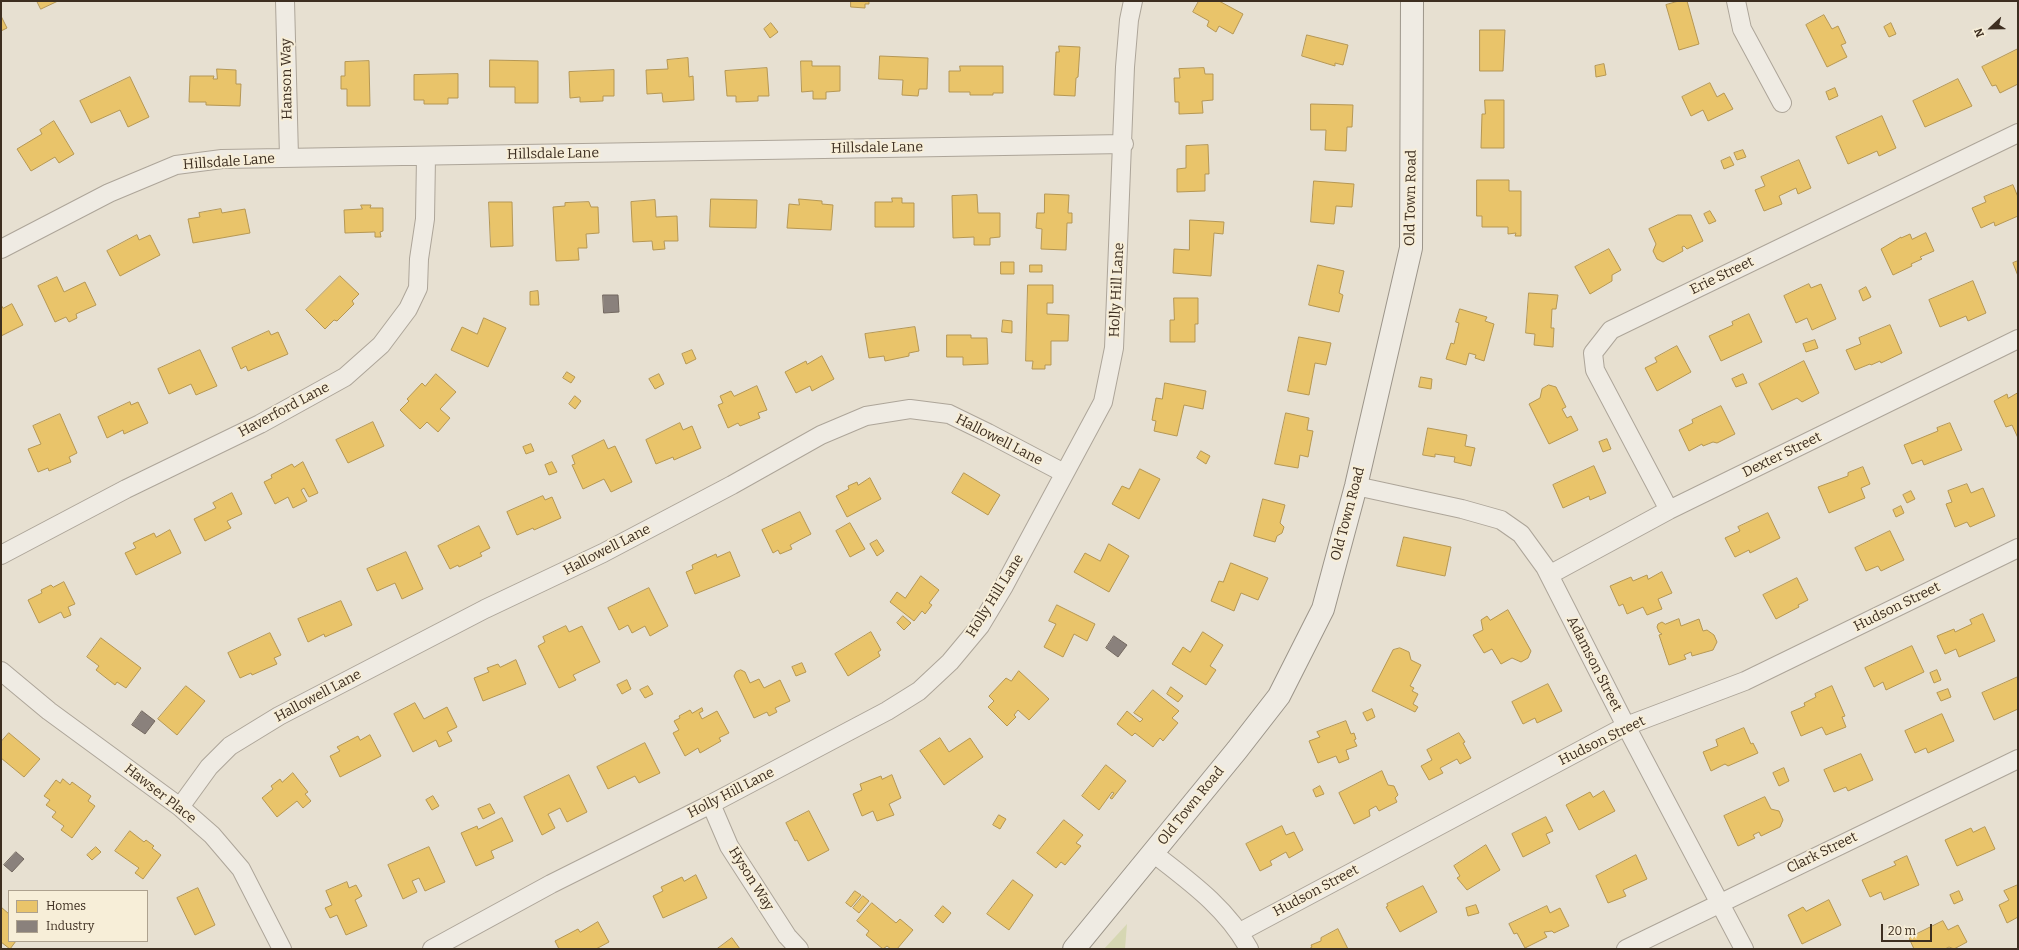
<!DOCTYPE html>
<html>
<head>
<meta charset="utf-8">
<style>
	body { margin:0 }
	#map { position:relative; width:2019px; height:950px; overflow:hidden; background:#e7e0d1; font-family:Bitter,serif }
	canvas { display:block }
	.frame { position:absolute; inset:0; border:2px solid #3d2e20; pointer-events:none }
	.legend { position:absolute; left:8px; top:890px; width:140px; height:52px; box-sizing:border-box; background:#f7eed8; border:1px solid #ada18e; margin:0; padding:5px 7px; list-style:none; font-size:12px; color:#3d2e20 }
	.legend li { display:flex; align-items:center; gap:8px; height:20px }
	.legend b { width:20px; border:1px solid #ada18e }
	.north { position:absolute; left:1971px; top:8px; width:40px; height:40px; -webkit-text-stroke:3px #f7eed8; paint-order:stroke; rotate:248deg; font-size:11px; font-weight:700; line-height:16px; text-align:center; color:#3d2e20 }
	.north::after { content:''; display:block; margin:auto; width:14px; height:18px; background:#3d2e20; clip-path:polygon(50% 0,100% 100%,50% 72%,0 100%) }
	.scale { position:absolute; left:1881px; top:924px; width:51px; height:18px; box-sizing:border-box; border:2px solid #3d2e20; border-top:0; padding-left:5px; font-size:12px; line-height:14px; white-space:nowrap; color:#3d2e20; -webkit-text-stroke:3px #f7eed8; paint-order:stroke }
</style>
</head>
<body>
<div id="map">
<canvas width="2019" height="950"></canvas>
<div class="frame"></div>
<ul class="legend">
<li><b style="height:11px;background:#e9c46a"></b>Homes</li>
<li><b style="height:11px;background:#8a817c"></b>Industry</li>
</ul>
<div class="north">N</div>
<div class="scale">20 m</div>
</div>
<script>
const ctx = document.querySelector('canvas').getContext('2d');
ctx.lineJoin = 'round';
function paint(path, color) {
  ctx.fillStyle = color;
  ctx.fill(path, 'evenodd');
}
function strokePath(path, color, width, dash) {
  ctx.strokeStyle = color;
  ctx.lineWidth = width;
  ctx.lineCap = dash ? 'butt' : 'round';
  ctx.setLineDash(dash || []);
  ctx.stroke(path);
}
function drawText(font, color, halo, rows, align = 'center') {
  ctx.font = font + ' Bitter,serif';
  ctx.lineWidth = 4;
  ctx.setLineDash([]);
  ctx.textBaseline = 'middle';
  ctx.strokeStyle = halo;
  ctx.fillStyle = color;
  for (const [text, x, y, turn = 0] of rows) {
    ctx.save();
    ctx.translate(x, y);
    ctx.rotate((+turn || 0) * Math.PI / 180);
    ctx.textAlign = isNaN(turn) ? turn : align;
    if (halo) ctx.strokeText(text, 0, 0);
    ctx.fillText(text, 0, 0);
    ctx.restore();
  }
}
paint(new Path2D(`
	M1127 924 1125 949H1104Z`), '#d6d7b3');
const homes = new Path2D(`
	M37 1H58L41 9Z
	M851 1H869V4H865V8L851 7Z
	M1199 1H1219L1243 14 1233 34 1219 26 1216 32 1207 26 1209 21 1193 12Z
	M1679 1H1687L1699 44 1679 50 1666 5Z
	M1824 15 1832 29 1838 26 1846 43 1841 45 1847 57 1827 67 1806 25Z
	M1 16 7 28 1 31Z
	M771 23 778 32 770 38 764 29Z
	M1891 23 1896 34 1889 37 1884 27Z
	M1480 30H1505L1503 71H1480Z
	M1307 35 1348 45 1343 65 1335 63V66L1302 56Z
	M1059 46 1080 47 1078 77 1076 78 1075 96 1054 95 1056 52H1059Z
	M2018 49V84L2000 93 1996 85 1992 86 1982 67Z
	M880 56 928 58 927 89H919L918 96 902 95 903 80 879 79Z
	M688 58 689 77 693 76 694 100 663 102 662 93 647 94 646 70 668 69 667 60Z
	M490 60 538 61V103H515V87H490Z
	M369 61 370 106H347V89H341V76H345V62Z
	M801 61H812V66H840V91L826 92V99H813V91L802 92Z
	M1604 64 1606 75 1596 77 1595 66Z
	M960 66H1003V93H993V95H970V92H949V71H960Z
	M767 68 769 96H758V101L736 102V96H727L725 71Z
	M1204 68 1205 74H1213V100L1202 101 1203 113 1179 114V102H1175L1174 78H1180L1179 69Z
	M217 69 236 70V84H241L240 106 206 105V102H189L190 76H214L213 79H217Z
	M614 70V96H603V101L580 102V97L570 98 569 72Z
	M458 74V98H448V104H424V100H414V75Z
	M130 77 149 117 128 127 120 110 91 123 80 101Z
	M1958 79 1972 106 1925 127 1913 101Z
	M1710 83 1717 97 1724 93 1733 109 1708 121 1703 110 1691 116 1682 97Z
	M1835 88 1838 96 1829 100 1826 92Z
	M1485 100H1504V148H1481L1482 114H1485Z
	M1311 104 1353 105 1352 127H1347L1346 151 1325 150 1326 130H1311Z
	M1882 116 1896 148 1879 156 1877 151 1848 164 1836 137Z
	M54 121 74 154 59 163 55 157 31 171 17 149 42 134 40 130Z
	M1208 145 1209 174H1205V191L1177 192V169L1186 168V146Z
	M1743 150 1746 157 1737 160 1734 153Z
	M1730 157 1734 165 1724 169 1721 161Z
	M1799 160 1811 188 1798 194 1796 188 1779 196 1782 204 1764 211 1755 190 1765 186 1761 177Z
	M1477 180H1509V191H1521V236H1515L1516 233 1508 234V227H1482V216H1477Z
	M1314 181 1354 184 1352 207 1336 206 1334 224 1311 222Z
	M2013 185 2018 197V216L1995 226 1994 222 1981 228 1972 208 1986 202 1984 197Z
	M1045 194 1069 195 1068 213H1072V223H1067L1066 250 1041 249 1042 229 1036 228 1037 213H1044Z
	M977 195 978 213H1000V237L990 238V245H974V237L953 238 952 196Z
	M892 198H902V203H914V227H875V202H892Z
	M711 199 757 200 756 228 710 227Z
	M799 199 822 201V204L833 205 831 230 787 228 789 204 799 205Z
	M655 200 656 217 677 216 678 241H664L665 249 653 250 652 241 633 242 631 202Z
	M489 202H512L513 246 491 247Z
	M589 202 591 207H598L599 233 586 234 587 248H578L579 260 556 261 553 207 565 206V203Z
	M361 205H371L370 208H383V231L380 232 381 237H375V232L345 233 344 210 362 209Z
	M221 209 222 213 245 209 250 233 193 243 188 219 200 217 199 213Z
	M1710 211 1716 221 1709 224 1704 214Z
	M1678 215H1691L1703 241 1687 249 1684 246 1682 247 1683 251 1663 262 1657 259 1653 251 1656 244 1649 229Z
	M1190 220 1224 222 1223 234 1214 233 1211 276 1173 273 1174 249 1189 250Z
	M1926 233 1934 251 1920 257 1922 259 1911 264 1912 266 1893 275 1881 249 1901 237V238L1910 234 1912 239Z
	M137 235 139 240 150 235 160 255 120 276 107 251Z
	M1609 249 1621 270 1612 275V281L1590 294 1575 267Z
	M2018 261V276L2013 263Z
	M1001 262H1014V274H1001Z
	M1030 265H1042V272H1030Z
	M1318 265 1344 271 1339 293 1343 295 1339 312 1309 305Z
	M340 276 359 294 352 301 354 304 337 321 334 320 325 329 306 310Z
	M57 277 64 292 85 282 96 305 76 314 77 318 69 322 66 317 55 322 38 286Z
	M1973 281 1986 313 1968 321 1966 316 1940 327 1929 300Z
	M1809 284 1811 288 1821 284 1836 319 1812 330 1807 318 1796 323 1784 296Z
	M1028 285H1053V303H1047V314L1069 315 1068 341H1051V365H1045V369H1032L1033 361H1026Z
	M1866 287 1871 297 1863 301 1859 291Z
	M538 291 539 305H530V292Z
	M1529 293 1558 295 1556 309H1552L1551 328H1554L1553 347 1534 345 1535 334 1526 333Z
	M1174 298H1198V324H1195V342H1170V320H1174Z
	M12 304 23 325 1 336V305L3 308Z
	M1460 309 1487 317 1485 321 1494 324 1484 361 1475 358 1476 355 1469 353 1466 365 1446 359 1451 343 1454 344 1459 323 1456 322Z
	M1749 314 1762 342 1721 361 1709 336 1733 325 1732 322Z
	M484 318 506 328 488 367 451 350 462 327 477 334Z
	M1003 320 1012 321V333L1002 332Z
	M1890 325 1902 353 1881 363 1880 361 1871 365 1870 364 1855 370 1846 350 1861 344 1859 338Z
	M915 327 919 351 909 353V356L885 361 884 356 869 358 865 334Z
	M269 331 271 335 278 332 288 354 248 371 246 366 241 369 232 348Z
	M947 335H971V338H987L988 364 963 365V357H947Z
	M1299 337 1331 343 1326 365 1315 363 1309 395 1288 391Z
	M1815 340 1818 348 1806 352 1803 344Z
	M1677 346 1691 372 1657 391 1645 368 1657 362 1655 358Z
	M200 350 217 386 196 395 191 384 169 394 158 369Z
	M692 350 696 359 686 364 682 354Z
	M822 356 834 379 812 391 810 386 796 393 785 372 806 361 807 364Z
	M1804 361 1819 393 1802 402 1797 398 1772 410 1759 384Z
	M567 372 575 377 571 383 563 378Z
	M436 374 456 392 440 409 450 418 438 432 427 422 420 429 400 410 409 401 407 399 422 383 425 386Z
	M659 374 664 384 655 389 649 379Z
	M1743 374 1747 383 1736 387 1732 379Z
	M1421 377 1432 379 1431 389 1419 387Z
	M1165 383 1206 391 1203 409 1184 405 1177 436 1154 431 1156 421 1152 420 1156 398 1162 399Z
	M1549 385 1556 387 1566 407 1562 409 1567 418 1571 416 1578 430 1549 444 1529 404 1540 398 1542 389Z
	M757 386 767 410 758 413 760 418 740 426 738 423 728 428 718 405 723 403 720 396 731 391 734 396Z
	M2018 393V438L2012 425 2006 427 1994 401 2007 394 2008 398Z
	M575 396 581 401 575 409 569 404Z
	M130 402 131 405 138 402 148 423 124 434 123 430 107 438 98 417Z
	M1721 406 1735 434 1717 443 1713 442 1703 446 1702 444 1689 451 1679 430 1693 423 1692 420Z
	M1286 413 1309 418 1307 430 1313 431 1308 457 1300 455 1298 468 1275 464Z
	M60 414 77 453 69 457 71 462 49 471 48 468 38 472 28 449 41 444 33 426Z
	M373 422 384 446 348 463 336 440Z
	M680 423 683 430 692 426 701 448 674 460 673 457 656 464 646 440Z
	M1950 423 1962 450 1924 465 1922 460 1912 464 1904 445 1938 431 1937 428Z
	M1428 428 1467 435 1465 446 1475 448 1471 466 1454 462 1455 457 1435 454V457L1423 455Z
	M1607 439 1611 449 1603 452 1599 442Z
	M604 440 608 449 615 446 632 482 611 492 604 479 583 489 572 465 575 464 572 456Z
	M531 444 534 451 526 454 523 447Z
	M1201 451 1210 456 1206 464 1197 458Z
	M303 462 318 493 309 497 304 488 301 490 307 501 293 508 288 497 275 504 264 482 272 478 271 475 292 464 294 467Z
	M552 462 557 472 549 475 545 465Z
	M1594 466 1606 493 1590 500 1589 496 1563 508 1553 485Z
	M1863 467 1870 484 1861 488 1865 498 1829 513 1818 487 1848 476V473Z
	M1140 469 1160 479 1139 519 1112 504 1122 486 1129 489Z
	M964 473 1000 495 988 515 952 493Z
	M870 478 881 499 847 517 836 496 849 489 848 486 857 482 858 485Z
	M1967 484 1971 493 1983 488 1995 516 1970 527 1967 522 1955 527 1946 504 1952 502 1948 491Z
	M1911 491 1915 499 1907 503 1903 495Z
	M232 493 242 514 227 521 231 528 205 541 194 519 216 508 213 503Z
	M543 496 545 500 552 497 561 518 534 530 533 528 517 535 507 512Z
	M1263 499 1285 505 1280 523 1284 527 1282 533 1277 536 1275 542 1254 536Z
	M1901 506 1904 513 1896 517 1893 510Z
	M800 512 811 534 790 545 792 549 780 554 778 550 773 553 762 530Z
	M1768 513 1780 538 1750 553 1749 550 1735 557 1725 538 1740 531 1738 527Z
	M850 523 865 549 850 557 836 531Z
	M479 526 490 548 480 553 482 556 459 567 458 565 450 569 438 546Z
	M170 530 181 553 136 575 125 553 136 548 133 543 154 533 156 537Z
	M1890 531 1904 560 1881 571 1878 566 1866 571 1855 548Z
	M1404 537 1451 547 1445 576 1397 566Z
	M877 540 884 551 877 556 870 544Z
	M1109 544 1129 556 1109 592 1074 572 1085 553 1100 561Z
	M406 552 423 589 402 599 395 583 377 591 367 569Z
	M730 552 740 576 695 594 686 572 693 569 692 565 716 554 717 557Z
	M1231 563 1268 578 1258 600 1241 593 1234 611 1211 601 1219 581 1223 582Z
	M1662 572 1672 593 1658 599 1662 609 1647 615 1643 607 1627 614 1623 604 1619 606 1610 586 1631 577 1633 581 1647 575 1648 579Z
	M921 576 939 590 929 603 932 605 925 614 922 611 914 621 890 602 897 592 905 598Z
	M1797 578 1808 600 1798 605 1799 607 1776 619 1763 595Z
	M64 582 75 604 68 607 71 615 64 618 61 612 39 623 28 600 42 593 41 590 51 585 53 587Z
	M649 588 668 626 650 636 645 626 632 633 628 625 619 630 608 608Z
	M341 601 352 625 325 637 324 634 308 642 298 619Z
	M1057 605 1095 624 1087 641 1074 634 1063 657 1044 647 1056 624 1049 621Z
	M1508 610 1531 651 1528 658 1521 662 1512 658 1501 664 1492 649 1484 653 1473 635 1483 630 1481 620 1487 616 1490 620Z
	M1983 614 1995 641 1959 657 1956 649 1945 654 1937 636 1954 629 1955 632 1972 624 1970 620Z
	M903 616 911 623 904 630 897 623Z
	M1679 619 1681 626 1699 619 1703 631 1707 630 1714 635 1717 642 1713 650 1692 656 1691 652 1684 655 1686 659 1669 665 1659 635 1662 634 1659 632 1657 627 1658 624 1662 622 1665 624Z
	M566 626 569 632 582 626 600 662 573 675 576 680 559 688 538 646 545 642 543 637Z
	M871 632 881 650 878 652 880 656 848 676 835 654Z
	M1203 632 1223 645 1210 666 1216 670 1206 685 1172 664 1183 647 1190 652Z
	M270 633 281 655 274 658 277 664 252 675 251 673 240 678 228 653Z
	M101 638 141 668 126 688 117 682 115 685 96 670 99 666 87 657Z
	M1912 646 1924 672 1886 690 1883 682 1874 687 1865 668Z
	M1400 648 1409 652 1411 660 1421 665 1410 686 1414 688 1412 691 1418 694 1413 704 1418 707 1415 712 1372 691 1393 650Z
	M516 660 526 684 483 701 474 678 489 672 487 668 498 664 500 667Z
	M802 663 806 672 796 676 792 667Z
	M741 670 745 672 750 683 759 679 764 688 780 680 790 701 775 708 777 712 769 716 767 712 754 718 734 676 736 672Z
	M1937 670 1941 680 1934 683 1930 673Z
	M1019 671 1049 699 1029 720 1018 710 1014 715 1016 717 1007 726 988 707 994 701 989 696 1006 678 1011 681Z
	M2018 677V709L1994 720 1982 693Z
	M627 680 631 689 622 694 617 685Z
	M1548 684 1562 711 1537 723 1535 718 1523 724 1512 702Z
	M186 686 205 701 177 735 158 719Z
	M648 686 653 694 645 698 640 690Z
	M1832 686 1845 716 1842 717 1846 727 1826 735 1822 727 1801 736 1791 712 1805 706 1804 703 1816 697 1815 694Z
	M1171 687 1183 696 1178 702 1167 694Z
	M1948 689 1951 697 1941 701 1937 693Z
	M1153 690 1179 711 1172 718 1178 723 1163 741 1160 738 1153 747 1135 733 1132 736 1117 724 1127 711 1140 722 1143 719 1134 713Z
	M415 703 424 719 447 707 457 727 447 732 452 741 439 747 436 740 413 752 394 714Z
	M702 708 703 711 699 713 702 719 717 711 729 733 719 738 721 741 700 753 698 748 685 756 673 733 679 730 674 721 680 718 679 716 690 710 692 713Z
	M1372 709 1375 717 1367 721 1363 713Z
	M1942 714 1954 741 1928 753 1926 748 1915 753 1905 731Z
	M1346 721 1351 734 1354 733 1356 739 1354 740 1357 746 1346 750 1349 759 1339 763 1336 756 1318 763 1309 741 1320 737 1317 732Z
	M1744 728 1751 744 1753 743 1758 753 1728 766 1725 764 1711 771 1703 752 1718 746 1716 740Z
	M9 733 40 759 24 777 1 758V742Z
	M1459 733 1465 742 1463 743 1471 758 1460 764 1457 759 1440 768 1443 773 1429 780 1421 766 1432 760 1427 750Z
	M370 735 381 756 340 777 330 756 340 751 337 747 358 736 360 740Z
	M940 738 949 752 970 738 983 757 944 785 920 751Z
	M645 743 660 773 639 783 635 776 608 789 597 767Z
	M1861 754 1873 780 1848 791 1846 787 1834 792 1824 770Z
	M1106 765 1126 781 1112 799 1110 798 1114 793 1112 792 1099 810 1082 796Z
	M1784 768 1789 781 1779 786 1773 773Z
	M1382 771 1388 785 1394 786 1398 795 1395 798 1397 802 1379 811 1376 806 1369 810 1370 816 1354 824 1339 793Z
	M293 773 308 792 305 794 311 801 303 808 297 801 277 817 262 798 273 789 271 786 280 779 282 782Z
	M569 775 587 812 567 822 560 808 548 814 555 828 542 835 524 797Z
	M892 775 901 798 889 804 894 815 877 821 873 811 862 816 853 794 862 790 860 784 881 776 882 779Z
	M63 779 70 785 72 782 91 796 88 801 95 806 72 838 61 830 64 826 52 817 56 812 46 805 50 800 44 796 56 780 60 783Z
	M1320 786 1324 794 1316 797 1313 790Z
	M1604 791 1615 811 1579 830 1566 805 1590 792 1593 797Z
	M433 796 439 806 432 810 426 800Z
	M1765 797 1771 809 1779 811 1783 820 1780 827 1761 836 1759 832 1753 835 1755 838 1738 846 1724 816Z
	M490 804 495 813 483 819 478 809Z
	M809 811 829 850 808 861 797 840 795 841 786 823Z
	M999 815 1006 819 1000 829 993 825Z
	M1546 817 1553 831 1546 834 1550 843 1523 857 1512 834Z
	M502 818 513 841 491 851 494 858 476 866 461 833 477 826 478 829Z
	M1064 820 1083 835 1076 843 1081 846 1065 865 1061 862 1056 868 1037 853Z
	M1282 826 1286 835 1294 832 1303 850 1289 858 1286 852 1270 861 1272 865 1260 871 1246 844Z
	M1985 827 1995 849 1957 866 1945 840 1971 828 1973 832Z
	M130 831 144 842 146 840 154 846 152 848 161 855 143 879 135 873 139 868 115 851Z
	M1486 845 1500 870 1467 890 1457 878 1460 876 1454 866Z
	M96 847 101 852 92 860 87 855Z
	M429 847 445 882 425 891 419 878 412 881 417 892 403 899 388 865Z
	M1636 855 1647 879 1623 890 1626 896 1608 903 1596 876Z
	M1907 856 1919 885 1884 900 1881 892 1870 897 1862 880 1896 865 1894 862Z
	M696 875 707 898 663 918 653 896 663 891 661 887 682 877 684 881Z
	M1013 880 1033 895 1009 930 987 914Z
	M347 882 349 888 356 885 362 896 355 900 367 926 346 935 337 915 330 918 325 908 332 905 326 891Z
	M2018 885V917L2007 923 1999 905 2009 900 2004 891Z
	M1423 886 1437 912 1400 932 1386 907 1388 906 1387 904Z
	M198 888 215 925 195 935 177 898Z
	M855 891 861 895 851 907 846 903Z
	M1959 891 1963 900 1954 904 1950 895Z
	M863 896 869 901 859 913 853 908Z
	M1829 900 1841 925 1802 944 1788 915 1803 907 1806 911Z
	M872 903 896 923 900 919 913 930 897 949H891L887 946 883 949 866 935 869 931 857 921Z
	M1476 905 1479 913 1468 916 1466 908Z
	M943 906 951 913 943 923 935 916Z
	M1547 906 1550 913 1560 908 1569 926 1554 933 1552 931 1544 932 1547 937 1525 948 1517 933 1514 934 1509 924Z
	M1 907 9 914V941H16L10 949 1 942Z
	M1943 921 1948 930 1958 925 1967 942 1954 949 1949 947 1945 949H1914L1909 938Z
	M598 922 609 942 596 949H559L555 941 578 929 580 932Z
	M1338 929 1348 949H1309L1312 947 1311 945 1321 941V938Z
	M732 938 740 949H717Z`);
paint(homes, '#e9c46a');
strokePath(homes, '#b59754', 1);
const industry = new Path2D(`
	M603 295H618L619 312 604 313Z
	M1114 636 1127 645 1118 657 1106 648Z
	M142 711 155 721 145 734 132 725Z
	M16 852 24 859 12 872 4 865Z`);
paint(industry, '#8a817c');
strokePath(industry, '#736860', 1);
const street = new Path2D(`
	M285 1 289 157
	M1736 1 1742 29 1782 103
	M1 249 109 193 176 165 222 159 1124 144
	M1356 486 1462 509 1501 520 1521 534 1545 567 1626 726 1744 949
	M1669 510 1595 370 1593 353 1611 330 2018 133
	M1 555 126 489 260 424 345 377 381 345 408 309 418 288 419 259 425 219 426 157
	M1549 575 1669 510 2018 339
	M1 671 49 711 180 807 212 835 241 869 282 949
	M711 804 729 846 787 936 799 949
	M180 807 209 767 230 746 279 716 485 609 603 553 732 485 821 435 866 416 910 409 949 414 988 433 1064 473
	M1153 853C1189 881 1227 908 1249 949
	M1240 932 1626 726 1745 681 2018 548
	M432 949 551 884 711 804 887 711 919 691 950 662 980 626 1004 586 1103 402 1114 348 1125 67 1129 20 1133 1
	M1626 949 2018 759`);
const secondary = new Path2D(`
	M1074 949 1237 750 1279 696 1323 609 1356 486 1411 248 1412 1`);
strokePath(street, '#ada599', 20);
strokePath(secondary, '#9c958a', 24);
strokePath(street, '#efebe3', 18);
strokePath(secondary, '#efebe3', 22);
drawText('14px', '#3d2e20', '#f7eed8', [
	["Hanson Way",287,79,-91],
	["Hillsdale Lane",877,148,-1],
	["Hillsdale Lane",553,154,-1],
	["Hillsdale Lane",229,162,-4],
	["Old Town Road",1411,198,-89],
	["Erie Street",1722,276,-26],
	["Holly Hill Lane",1117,290,-87],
	["Haverford Lane",284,410,-28],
	["Hallowell Lane",999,440,27],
	["Dexter Street",1782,455,-26],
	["Old Town Road",1348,514,-75],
	["Hallowell Lane",607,550,-27],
	["Holly Hill Lane",995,596,-58],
	["Hudson Street",1897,607,-26],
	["Adamson Street",1594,664,63],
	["Hallowell Lane",318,696,-28],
	["Hudson Street",1602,741,-26],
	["Holly Hill Lane",731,793,-27],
	["Hawser Place",160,794,38],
	["Old Town Road",1191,806,-51],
	["Clark Street",1822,853,-26],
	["Hyson Way",751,879,58],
	["Hudson Street",1316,891,-28]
]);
</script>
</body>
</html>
